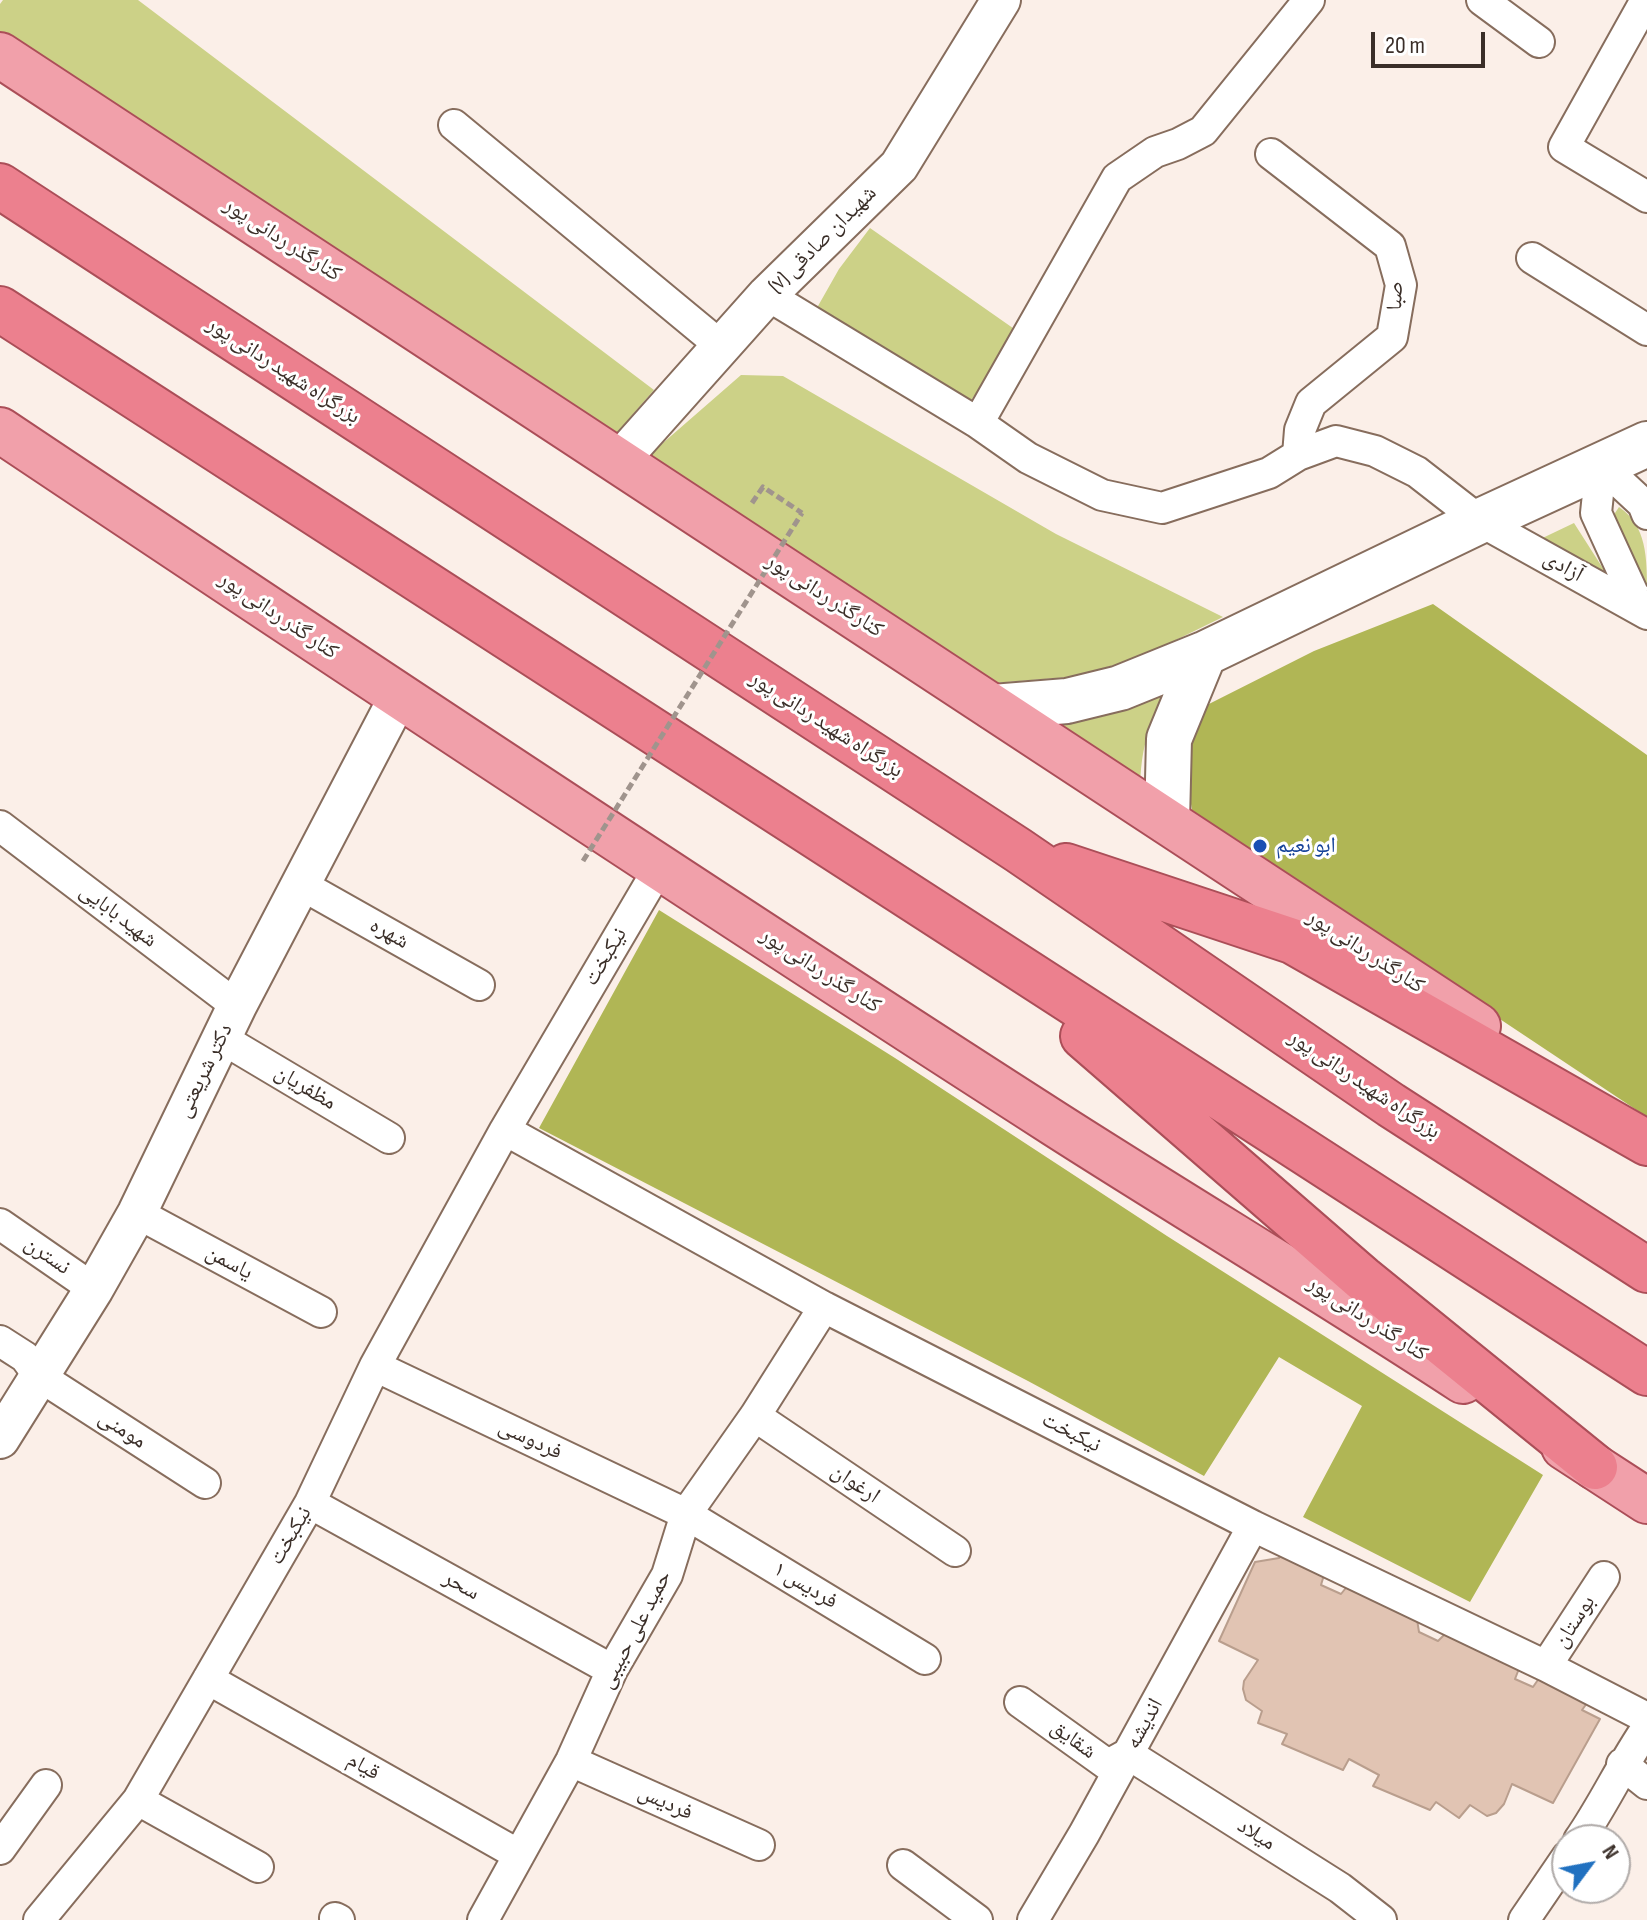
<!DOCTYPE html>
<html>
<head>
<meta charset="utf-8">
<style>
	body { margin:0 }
	#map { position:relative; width:1647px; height:1920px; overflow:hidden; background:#fbefe8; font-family:"Sofia Sans Condensed",sans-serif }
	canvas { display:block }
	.north { position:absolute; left:1551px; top:1824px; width:80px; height:80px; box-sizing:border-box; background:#fff; border:2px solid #b0aba9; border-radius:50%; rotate:58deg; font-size:22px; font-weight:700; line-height:32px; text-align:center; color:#3a2e28 }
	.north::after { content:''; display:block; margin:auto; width:28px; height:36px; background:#2171c0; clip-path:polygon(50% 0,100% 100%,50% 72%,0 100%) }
	.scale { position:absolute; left:1371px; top:32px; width:114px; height:36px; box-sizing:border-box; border:4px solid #3a2e28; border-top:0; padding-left:10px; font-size:24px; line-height:28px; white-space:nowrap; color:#3a2e28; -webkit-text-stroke:6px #fff; paint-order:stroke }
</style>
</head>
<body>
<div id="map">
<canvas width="1647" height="1920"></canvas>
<div class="north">N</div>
<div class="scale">20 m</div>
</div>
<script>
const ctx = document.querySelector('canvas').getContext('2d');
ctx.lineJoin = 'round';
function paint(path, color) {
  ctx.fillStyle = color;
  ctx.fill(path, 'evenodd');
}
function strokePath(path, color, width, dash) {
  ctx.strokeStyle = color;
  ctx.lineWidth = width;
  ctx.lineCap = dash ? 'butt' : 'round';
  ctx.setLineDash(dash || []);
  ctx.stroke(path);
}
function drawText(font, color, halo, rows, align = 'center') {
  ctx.font = font + ' "Sofia Sans Condensed","Noto Naskh Arabic",sans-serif';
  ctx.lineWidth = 6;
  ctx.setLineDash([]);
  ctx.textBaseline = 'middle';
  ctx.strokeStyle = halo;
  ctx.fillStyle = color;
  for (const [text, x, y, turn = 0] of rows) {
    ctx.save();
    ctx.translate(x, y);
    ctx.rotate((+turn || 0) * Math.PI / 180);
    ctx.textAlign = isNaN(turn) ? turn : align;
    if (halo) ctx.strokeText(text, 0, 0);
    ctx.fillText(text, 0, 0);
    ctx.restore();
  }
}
paint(new Path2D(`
	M3 0H138L654 390 614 436 0 34V4Z
	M870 228 1020 333 955 422 885 387 823 344 818 306 839 269Z
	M741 375 783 376 1056 534 1223 617 1137 659 1070 677 994 683 648 456Z
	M1619 507C1647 526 1647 558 1647 591L1611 519Z
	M1574 523 1618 592 1530 544Z
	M1186 676C1153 719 1142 731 1140 787L1038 718 1088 719 1130 709Z`), '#ccd187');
paint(new Path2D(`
	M1433 604 1647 755V1117L1252 854 1192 810 1184 762 1201 708 1314 651Z
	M659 910 895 1058 1167 1236 1543 1475 1470 1602 1303 1517 1362 1406 1279 1357 1204 1476 1028 1381 539 1128Z`), '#b0b655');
const building = new Path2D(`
	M1283 1549 1326 1568 1321 1585 1341 1594 1349 1584 1416 1613 1419 1632 1438 1641 1450 1629 1520 1666 1515 1679 1533 1687 1542 1674 1590 1699 1582 1710 1600 1719 1553 1803 1512 1784 1504 1804 1496 1813 1487 1816 1470 1805 1459 1818 1436 1802 1430 1810 1373 1786 1379 1775 1349 1759 1343 1770 1282 1744 1287 1734 1258 1723 1262 1711 1246 1700 1243 1689 1244 1681 1258 1660 1219 1641 1255 1562 1279 1558Z`);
paint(building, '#e1c4b3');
strokePath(building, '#b99e8d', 2);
const minor = new Path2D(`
	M1482 0 1539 42
	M1646 0 1564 147 1647 197
	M454 125 721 346
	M1271 154 1390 246 1401 285 1392 337 1311 403 1300 430 1298 455
	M1532 258 1647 330
	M767 295 978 423 1028 458 1102 495 1162 508 1269 473 1298 455 1336 441 1375 451 1417 472 1480 521 1647 614
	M978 423 1117 178 1155 152 1178 144 1203 131 1309 0
	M1647 514 1643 504 1601 465 1596 513 1634 596 1647 606
	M0 826 237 1006
	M300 884 479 985
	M221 1038 389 1138
	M505 1130 824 1307 1253 1526 1546 1666 1647 1718
	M137 1213 321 1312
	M0 1224 94 1289
	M0 1341 25 1357 39 1376 205 1483
	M375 1366 686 1514 925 1659
	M755 1416 955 1551
	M310 1503 612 1670
	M1546 1666 1604 1577
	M208 1679 519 1855
	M1020 1702 1108 1765 1128 1754 1340 1888 1381 1920
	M571 1761 759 1845
	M1622 1764 1647 1784
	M138 1800 258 1867
	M1579 1840C1604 1804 1622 1764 1647 1728
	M0 1849 46 1785
	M903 1865 977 1920
	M335 1918 339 1920
	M39 1920 138 1800 310 1503 375 1366 505 1130 659 868
	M483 1920 571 1761 612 1670 667 1575 686 1514 755 1416 824 1307
	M1033 1920 1084 1834 1253 1526
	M1524 1920 1567 1857`);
const tertiary = new Path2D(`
	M619 461 767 295 899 166 1001 0
	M0 1439 94 1289 137 1213 237 1006 399 696`);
const secondary = new Path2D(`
	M993 707 1067 701 1120 688 1204 654 1480 521 1647 444
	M1167 821 1169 739 1204 654`);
const primary = new Path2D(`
	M0 55 1478 1026
	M0 430C350 664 701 897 1055 1124 1191 1211 1329 1293 1463 1381
	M1564 1447 1647 1501`);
const trunk = new Path2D(`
	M0 186 1018 850 1391 1105 1647 1270
	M0 309 1647 1373
	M1066 866 1292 941 1647 1143
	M1083 1036 1363 1279 1595 1467`);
strokePath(minor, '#876d5d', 34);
strokePath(tertiary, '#876d5d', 42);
strokePath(secondary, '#876d5d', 48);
strokePath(primary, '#ab4e58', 48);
strokePath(trunk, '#ab4e58', 48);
strokePath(new Path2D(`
	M752 503 763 487 802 513`), '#a0948d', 5, [8, 4]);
strokePath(minor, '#fff', 30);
strokePath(tertiary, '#fff', 38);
strokePath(secondary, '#fff', 44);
strokePath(primary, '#f1a0aa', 44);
strokePath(trunk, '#ec808e', 44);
strokePath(new Path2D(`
	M583 861 802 513`), '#a0948d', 5, [8, 4]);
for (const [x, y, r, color] of [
	[1260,846,8,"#1a4fb4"]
]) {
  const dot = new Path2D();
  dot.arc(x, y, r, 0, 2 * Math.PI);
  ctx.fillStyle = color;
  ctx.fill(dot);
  strokePath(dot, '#fff', 3);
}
drawText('22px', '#3a2e28', '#fff', [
	["کنارگذر ردانی پور",282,240,33],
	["شهیدان صادقی (۷)",823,240,-45],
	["صبا",1396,296,-88],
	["بزرگراه شهید ردانی پور",283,371,33],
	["آزادی",1563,567,29],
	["کنارگذر ردانی پور",824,596,33],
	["کنار گذر ردانی پور",278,616,34],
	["بزرگراه شهید ردانی پور",826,725,33],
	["شهید بابایی",118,916,37],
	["شهره",389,934,29],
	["کنارگذر ردانی پور",1365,952,33],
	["نیکبخت",606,957,-59],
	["کنار گذر ردانی پور",820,971,33],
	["دکتر شریعتی",205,1071,-64],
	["بزرگراه شهید ردانی پور",1364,1085,34],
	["مظفریان",305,1088,31],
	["نسترن",47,1256,35],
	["یاسمن",229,1263,28],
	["کنار گذر ردانی پور",1367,1319,33],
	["مومنی",122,1430,33],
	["نیکبخت",1071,1433,27],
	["فردوسی",530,1440,25],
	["ارغوان",855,1484,34],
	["نیکبخت",291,1536,-60],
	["سحر",461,1586,29],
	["فردیس ۱",805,1586,31],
	["بوستان",1575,1622,-57],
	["حمید علی حبیبی",636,1630,-62],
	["اندیشه",1145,1724,-61],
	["شقایق",1073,1740,36],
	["قیام",363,1767,30],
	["فردیس",665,1803,24],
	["میلاد",1256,1835,32]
]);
drawText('22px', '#164399', '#fff', [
	["ابو نعیم",1276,846]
], 'left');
</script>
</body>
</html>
